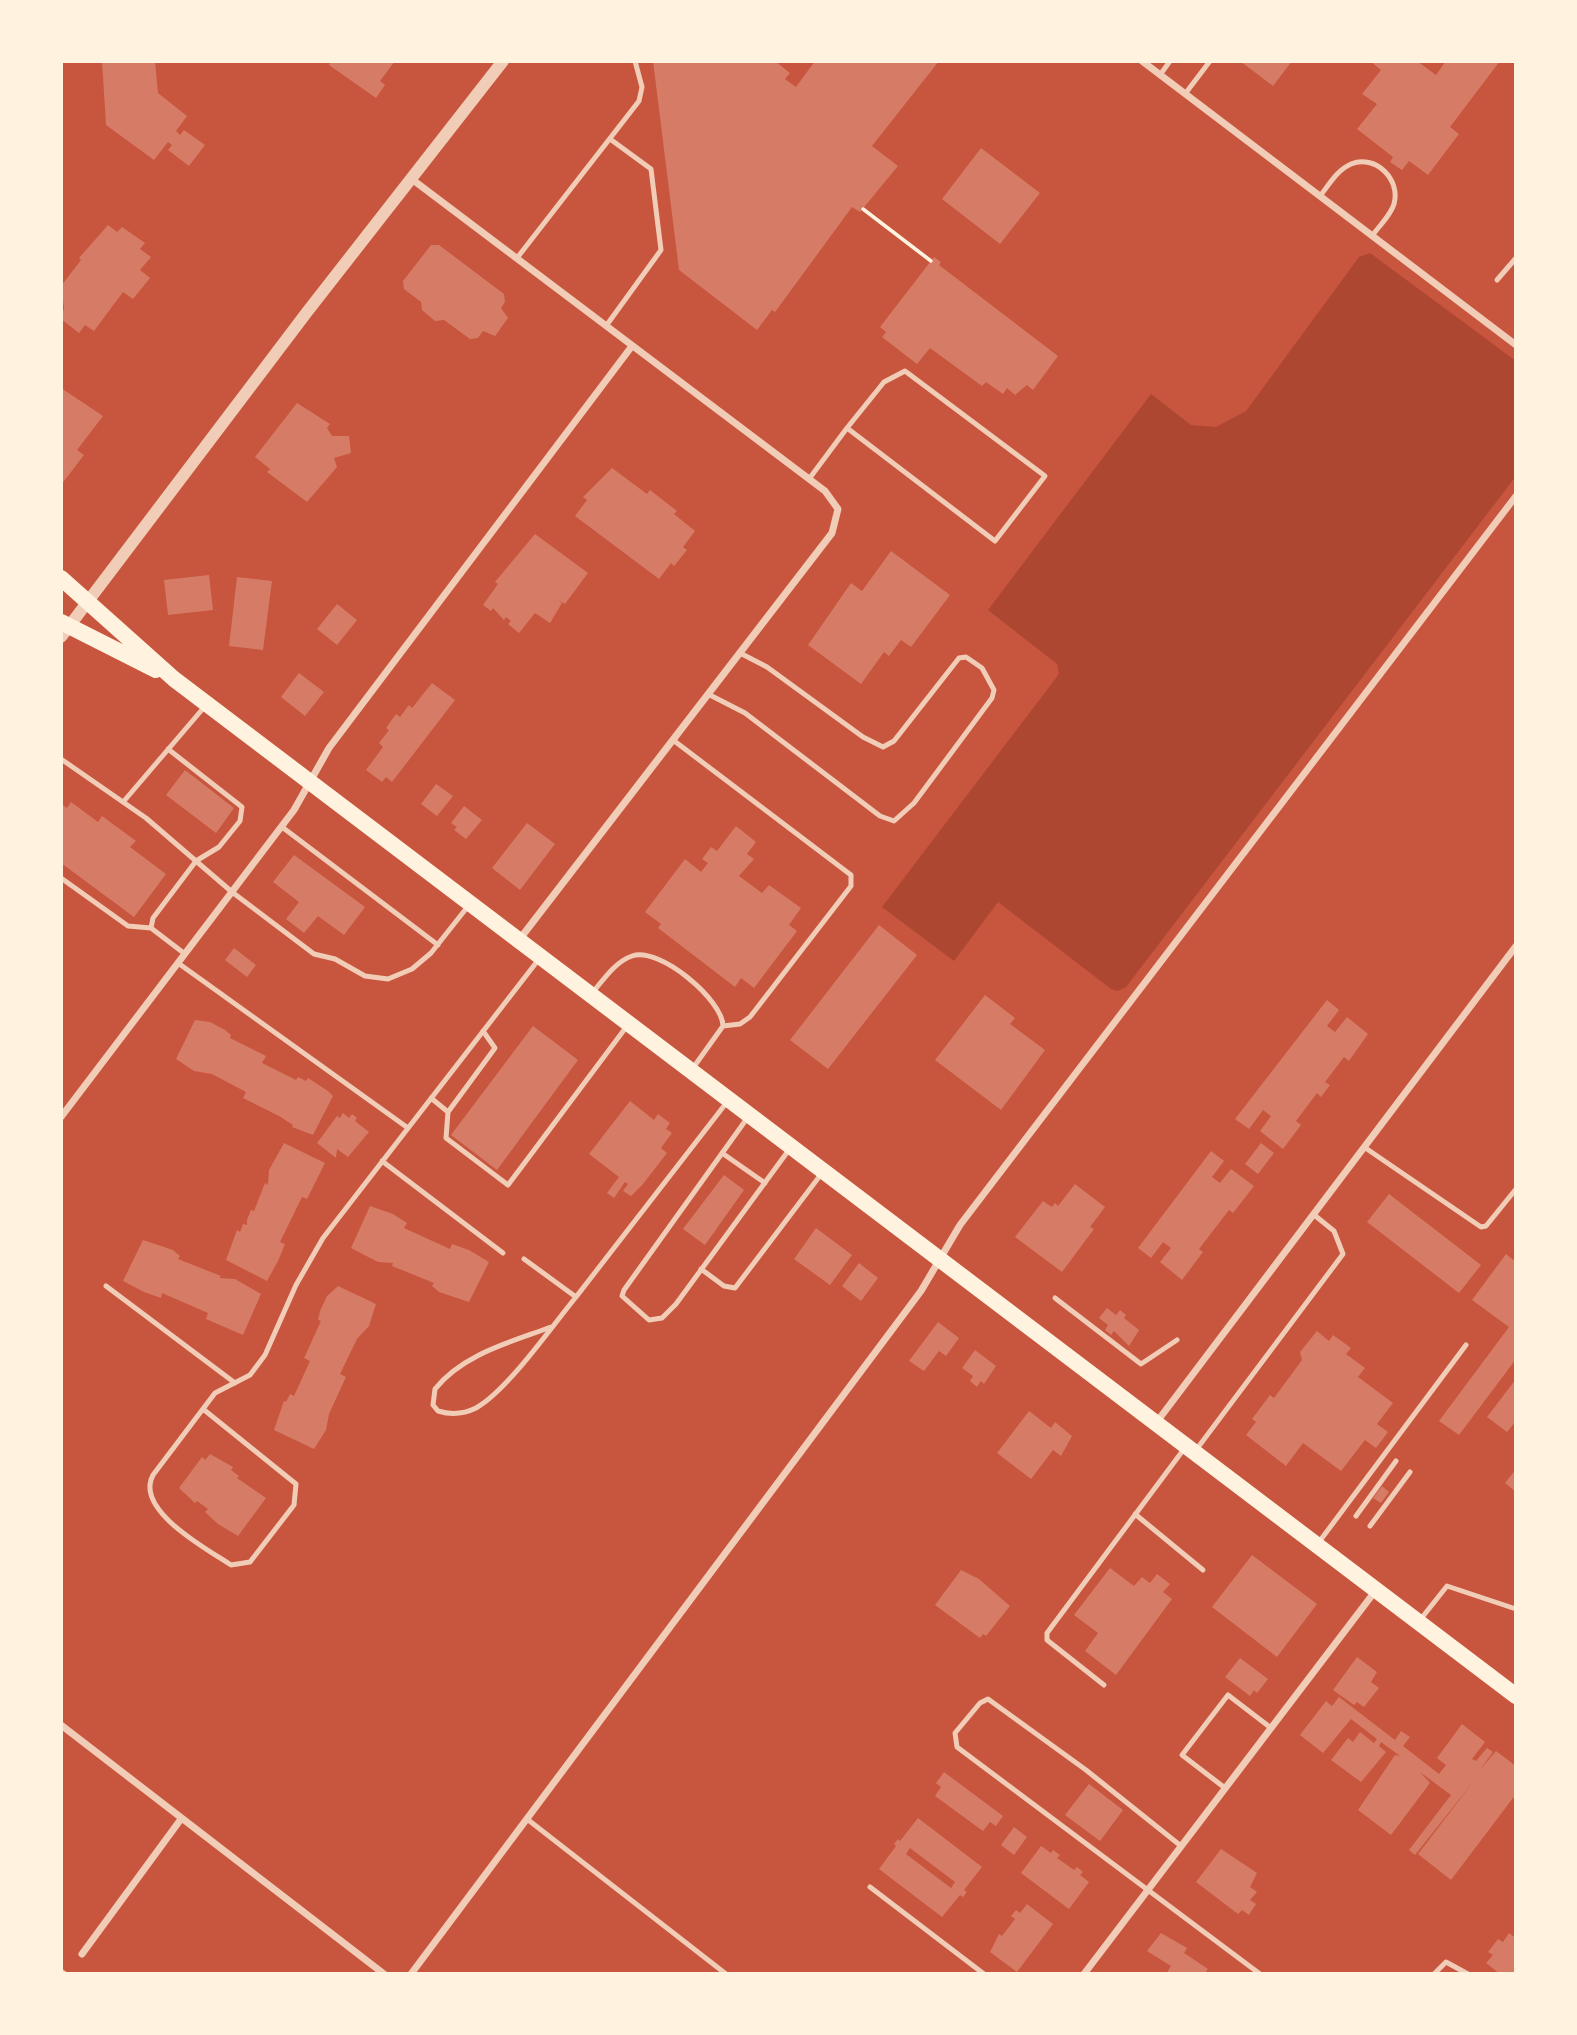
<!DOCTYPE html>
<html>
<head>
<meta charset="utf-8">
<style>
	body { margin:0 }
	#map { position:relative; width:1577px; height:2035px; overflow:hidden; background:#c8553d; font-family:"Archivo Narrow",sans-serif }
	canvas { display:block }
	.frame { position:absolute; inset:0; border:63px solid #fff3e0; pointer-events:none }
</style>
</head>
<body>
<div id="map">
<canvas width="1577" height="2035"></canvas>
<div class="frame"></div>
</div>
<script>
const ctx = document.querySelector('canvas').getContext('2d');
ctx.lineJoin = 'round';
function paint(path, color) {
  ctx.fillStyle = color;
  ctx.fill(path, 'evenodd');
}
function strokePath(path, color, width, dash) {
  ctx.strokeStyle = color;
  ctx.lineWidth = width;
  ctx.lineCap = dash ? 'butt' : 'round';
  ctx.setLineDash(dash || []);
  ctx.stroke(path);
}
paint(new Path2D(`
	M1370 253 1516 361V476L1126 987 1118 991 1111 989 998 902 954 961 882 907 1059 674 1057 664 988 610 1151 394 1191 425 1216 427 1246 411 1359 257Z`), '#ae4732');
paint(new Path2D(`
	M102 61H155L158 93 187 116 176 131 180 135 184 130 205 145 189 166 168 150 172 145 168 142 154 160 106 125Z
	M331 61H395L380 81 385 85 376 98 329 65Z
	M653 61H775L790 73 785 79 796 87 815 61H939L872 146 898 166 860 212 852 207 775 312 772 310 757 330 679 270Z
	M1240 61H1292L1273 86Z
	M1370 61H1417L1436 75 1446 61H1500L1450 127 1459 134 1428 175 1409 161 1402 170 1390 162 1393 157 1357 129 1377 104 1362 94 1381 70Z
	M981 148 1040 193 1000 244 942 199Z
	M108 225 117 232 122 227 145 243 140 249 151 257 140 270 150 278 133 299 123 292 94 331 85 325 79 333 61 319 64 308 61 286 81 260 79 258Z
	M431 245H439L504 294 505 302 501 308 508 318 495 336 483 331 478 338 470 339 444 320 435 321 422 310 421 302 404 289 403 281Z
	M934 257 941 262 939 265 1058 356 1033 390 1027 385 1015 395 1007 388 1003 394 986 382 982 386 930 348 917 364 882 337 886 332 880 327Z
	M61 388 103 416 77 450 84 455 61 485Z
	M297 403 330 424 327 428 332 436H349L351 453 334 458 337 467 307 502 267 472 270 469 255 457Z
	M612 468 647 494 650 490 677 511 674 514 695 531 683 547 687 550 674 566 671 563 659 579 575 516 587 500 583 497Z
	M535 534 588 573 565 604 558 600 562 603 550 623 535 613 519 633 508 624 511 621 506 617 504 620 493 608 491 611 483 605 498 584 495 582Z
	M891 551 950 595 911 647 901 640 889 656 884 652 861 684 808 645 851 583 862 591Z
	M209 575 213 610 168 615 164 580Z
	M237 577 272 581 263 650 229 646Z
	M337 604 357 620 337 645 317 629Z
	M299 673 324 692 305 716 281 697Z
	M432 683 455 700 392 782 386 777 382 782 366 770 383 747 379 743 389 730 386 728 396 714 400 717 409 705 412 708Z
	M185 770 234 808 216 833 166 795Z
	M436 784 453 796 437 816 421 804Z
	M71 802 98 822 102 816 136 841 130 847 166 874 134 917 61 863V804L67 808Z
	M464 806 482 820 466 839 454 830 457 827 451 823Z
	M527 823 555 844 520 890 492 868Z
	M736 826 756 842 747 854 754 859 739 876 762 893 769 885 801 908 789 925 797 931 754 988 741 978 735 987 658 928 661 924 645 912 685 859 701 872 708 863 702 859 711 847 717 851Z
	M294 855 365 907 344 935 318 916 304 933 286 919 299 902 273 882Z
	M879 925 917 955 828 1069 790 1040Z
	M234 948 256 965 247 977 225 960Z
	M985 995 1015 1018 1010 1024 1045 1050 1001 1110 935 1060Z
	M1327 1000 1339 1010 1327 1026 1335 1032 1347 1017 1368 1034 1349 1061 1344 1057 1325 1082 1330 1085 1321 1097 1317 1093 1296 1121 1301 1125 1283 1149 1260 1131 1271 1116 1263 1110 1249 1129 1235 1119Z
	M195 1020 210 1022 225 1030 231 1035 230 1038 266 1056 262 1063 296 1080 298 1077 306 1081 308 1078 328 1091 333 1096 313 1135 292 1127 293 1125 279 1116 243 1098 246 1092 212 1074 194 1071 176 1059Z
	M533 1026 578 1060 497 1170 451 1135Z
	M630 1101 654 1120 658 1114 670 1123 666 1129 672 1133 661 1148 667 1153 643 1184 631 1196 623 1191 628 1184 625 1182 614 1198 607 1193 619 1177 589 1154Z
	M343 1113 349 1118 352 1114 357 1118 355 1121 369 1132 348 1157 337 1149 336 1158 317 1143 337 1116 340 1118Z
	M284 1143 325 1163 307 1199 302 1197 280 1242 285 1244 278 1261 267 1281 226 1260 237 1230 240 1232 243 1224 247 1225V1220L251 1210 254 1211 265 1183 268 1185 269 1170Z
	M1261 1143 1274 1153 1258 1174 1245 1164Z
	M1211 1151 1224 1161 1212 1177 1220 1183 1231 1169 1254 1186 1233 1213 1229 1210 1199 1249 1203 1252 1182 1280 1160 1262 1171 1248 1163 1242 1151 1258 1138 1248Z
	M724 1175 744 1190 705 1245 683 1229Z
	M1075 1184 1105 1207 1090 1227 1094 1229 1062 1272 1015 1237 1043 1201 1052 1207 1055 1203 1058 1206Z
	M1389 1194 1481 1265 1459 1293 1367 1222Z
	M370 1206 393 1214 407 1223 404 1228 450 1249 452 1244 469 1250 489 1262 469 1302 439 1292 432 1286 434 1283 392 1266 393 1263 378 1262 351 1248Z
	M816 1228 852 1255 830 1285 794 1259Z
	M143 1240 173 1250 180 1256 178 1259 221 1276 219 1278 235 1279 261 1294 243 1335 206 1319 208 1313 162 1293 161 1298 144 1292 123 1281Z
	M1506 1254 1516 1262V1359L1459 1435 1439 1421 1509 1327 1472 1300Z
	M859 1263 878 1278 861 1301 842 1286Z
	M338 1286 376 1304 369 1326 357 1339 340 1374 346 1377 329 1414 326 1430 314 1449 274 1430 284 1401 286 1402 290 1394 294 1396 310 1361 304 1358 321 1321 318 1320 320 1311 327 1296Z
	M1107 1308 1116 1315 1120 1310 1126 1315 1124 1318 1139 1330 1129 1346 1114 1331 1111 1335 1105 1330 1108 1325 1099 1318Z
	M938 1322 959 1338 946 1356 939 1351 924 1371 909 1361Z
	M1317 1331 1329 1341 1333 1335 1351 1348 1346 1354 1365 1368 1358 1377 1393 1403 1377 1424 1388 1432 1376 1448 1365 1440 1341 1471 1303 1443 1286 1466 1246 1435 1256 1422 1252 1419 1270 1395 1274 1398 1302 1360 1300 1352Z
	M975 1350 996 1366 984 1384 981 1381 977 1387 970 1381 973 1376 962 1368Z
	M1516 1379V1421L1507 1432 1487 1417Z
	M1029 1411 1051 1428 1055 1422 1072 1436 1061 1456 1053 1450 1031 1479 997 1453Z
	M210 1454 233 1467 231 1470 239 1476 237 1478 266 1498 238 1536 218 1524 205 1512 208 1509 197 1501 195 1503 179 1488 202 1457 205 1460Z
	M1516 1469V1492L1505 1483Z
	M1382 1486 1389 1492 1381 1503 1373 1498Z
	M1252 1555 1317 1604 1277 1657 1212 1607Z
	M1110 1568 1134 1586 1142 1577 1150 1583 1157 1574 1170 1584 1163 1592 1172 1599 1116 1675 1085 1651 1098 1633 1074 1615Z
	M961 1570 979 1579 1010 1606 986 1636 983 1634 980 1638 935 1605Z
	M1357 1657 1377 1672 1371 1682 1379 1688 1364 1707 1357 1702 1354 1705 1333 1690Z
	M1240 1658 1268 1679 1257 1693 1254 1690 1250 1696 1225 1677Z
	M1339 1697 1395 1740 1401 1731 1410 1737 1403 1746 1439 1774 1446 1765 1437 1758 1462 1724 1485 1742 1472 1759 1476 1761 1487 1748 1493 1752 1479 1771 1496 1751 1516 1766V1794L1451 1880 1418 1854 1477 1777 1415 1855 1409 1850 1451 1795 1420 1772 1430 1783 1391 1835 1358 1810 1395 1755 1400 1756 1381 1742 1379 1746 1386 1752 1361 1782 1331 1760 1348 1738 1353 1742 1360 1732 1374 1743 1377 1739 1351 1719 1323 1753 1300 1735 1326 1701 1332 1706Z
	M944 1772 1003 1816 996 1826 990 1822 983 1831 935 1796 941 1787 936 1783Z
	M1089 1784 1123 1810 1100 1841 1065 1815Z
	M918 1818 982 1867 964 1890 967 1892 963 1897 960 1895 942 1917 879 1869 896 1846 894 1844 898 1839 900 1841ZM910 1848 955 1882 951 1888 906 1854Z
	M1014 1827 1027 1837 1014 1855 1001 1845Z
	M1041 1846 1051 1853 1053 1850 1060 1855 1057 1858 1074 1870 1077 1867 1083 1872 1080 1875 1089 1882 1069 1909 1021 1873Z
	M1221 1849 1257 1873 1250 1887 1257 1892 1250 1900 1256 1904 1249 1915 1242 1910 1238 1914 1196 1882Z
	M1027 1904 1053 1924 1017 1972 990 1952 999 1934 1002 1936 1015 1919 1011 1916 1016 1910 1020 1913Z
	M1161 1933 1187 1948 1184 1953 1208 1969 1204 1974H1166L1171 1966 1147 1951Z
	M1509 1933 1516 1938V1974H1500L1486 1963 1493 1955 1488 1952 1498 1939 1503 1942Z`), '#d67c66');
strokePath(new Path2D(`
	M863 209 931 261`), '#fff3e0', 3.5);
strokePath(new Path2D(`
	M1160 75 1170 61
	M1185 94 1210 61
	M1320 196C1329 185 1337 170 1351 164 1375 154 1401 179 1394 204 1391 215 1379 226 1372 236
	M517 258 639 101 642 87 635 61
	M1497 280 1516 258
	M606 326 661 250 651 169 610 139
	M809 479 847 428 995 541 1045 476 905 371 884 382 847 428
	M708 694 745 713 880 816 894 821 914 803 992 698 994 690 982 668 966 657 959 658 894 741 883 747 863 737 767 667 740 653
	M673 740 851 875V886L750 1017 740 1024 723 1026
	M61 759 146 818 232 892 314 954 335 959 365 976 388 979 412 969 431 953 469 905
	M124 801 206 705
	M282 827 438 945
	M61 878 128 926 151 928 185 954
	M151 928 153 918 196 861 219 847 240 821 242 807 168 749
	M178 963 408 1128
	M593 992C604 979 615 962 632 956 659 946 723 1000 723 1026L693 1068
	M483 1031 495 1048 448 1112 446 1138 508 1185 627 1026
	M431 1098 448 1112
	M748 1117 624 1290 622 1296 649 1320 662 1318 676 1304 791 1147
	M1364 1147 1481 1227 1486 1226 1516 1189
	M722 1153 765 1183
	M382 1161 503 1253
	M524 1259 576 1297 727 1102
	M701 1269 724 1286 735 1288 822 1173
	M106 1286 235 1383
	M1055 1298 1141 1364 1177 1340
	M551 1327C511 1342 463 1354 435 1389L433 1405 438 1411C451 1415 464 1414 476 1408 507 1391 552 1326 576 1297
	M203 1409 296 1484 294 1505 250 1562 231 1565C207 1549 134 1510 153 1475L215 1393 250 1375 265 1355 296 1285 323 1238 539 959
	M1196 1450 1343 1254 1334 1231 1313 1214
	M1135 1514 1203 1570
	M1356 1516 1396 1461
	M1370 1526 1410 1472
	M1319 1542 1466 1345
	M1420 1620 1447 1586 1516 1609
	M1104 1685 1047 1640V1633L1184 1449
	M1225 1788 1182 1755 1228 1695 1271 1728
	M527 1819 726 1974
	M1181 1846 1086 1770 988 1699 980 1703 955 1733 957 1747 1260 1974
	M870 1887 984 1974
	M61 1971 65 1974
	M1434 1974 1446 1962 1468 1974`), '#f1ccb7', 5);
strokePath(new Path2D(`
	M1142 61 1516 345
	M413 180 825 491 838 509 832 533 519 940
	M61 1117 294 810 329 748 632 346
	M1156 1423 1516 946
	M61 1725 384 1974
	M82 1954 181 1819
	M411 1974 921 1291 960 1225 1516 496
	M1084 1974 1376 1590`), '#f1ccb7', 7);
strokePath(new Path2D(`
	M61 637 307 312 503 61`), '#f1ccb7', 12);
strokePath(new Path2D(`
	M61 578 174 679 1516 1696
	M61 622 156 670`), '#fff3e0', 16);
</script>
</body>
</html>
